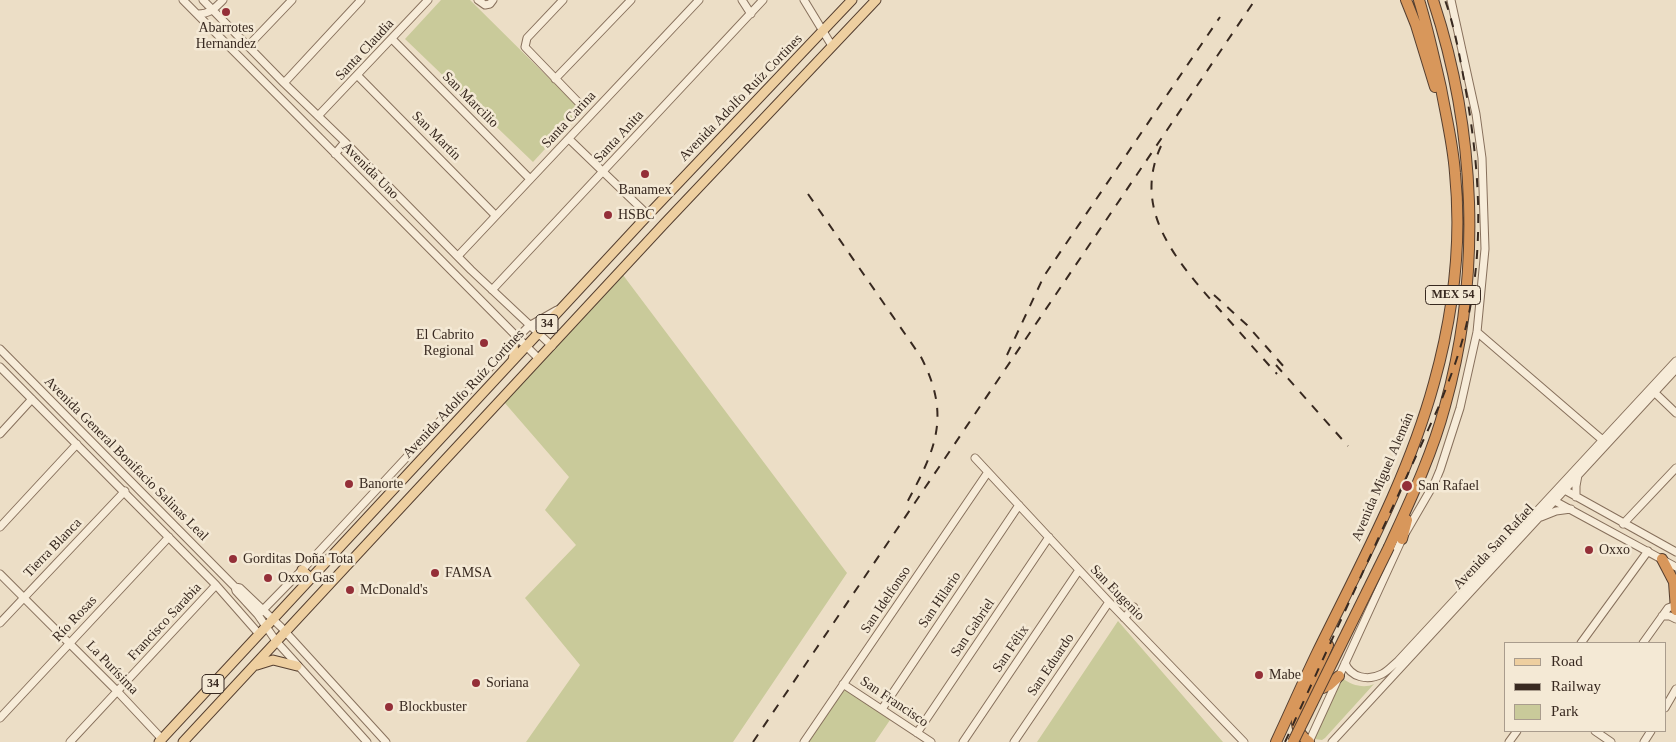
<!DOCTYPE html>
<html>
<head>
<meta charset="utf-8">
<style>
	body { margin:0 }
	#map { position:relative; width:1676px; height:742px; overflow:hidden; background:#ecdec6; font-family:"Times New Roman",serif }
	canvas { display:block }
	.legend { position:absolute; left:1504px; top:642px; width:162px; height:90px; box-sizing:border-box; background:#f4e9d5; border:1px solid #a99c8d; margin:0; padding:6px 9px; list-style:none; font-size:15px; color:#382920 }
	.legend li { display:flex; align-items:center; gap:10px; height:25px }
	.legend b { width:25px; border:1px solid #a99c8d }
</style>
</head>
<body>
<div id="map">
<canvas width="1676" height="742"></canvas>
<ul class="legend">
<li><b style="height:6px;background:#eecfa0"></b>Road</li>
<li><b style="height:6px;background:#382920"></b>Railway</li>
<li><b style="height:14px;background:#c9ca9a"></b>Park</li>
</ul>
</div>
<script>
const ctx = document.querySelector('canvas').getContext('2d');
ctx.lineJoin = 'round';
function paint(path, color) {
  ctx.fillStyle = color;
  ctx.fill(path, 'evenodd');
}
function strokePath(path, color, width, dash) {
  ctx.strokeStyle = color;
  ctx.lineWidth = width;
  ctx.lineCap = dash ? 'butt' : 'round';
  ctx.setLineDash(dash || []);
  ctx.stroke(path);
}
function drawText(font, color, halo, rows, align = 'center') {
  ctx.font = font + ' "Times New Roman",serif';
  ctx.lineWidth = 5;
  ctx.setLineDash([]);
  ctx.textBaseline = 'middle';
  ctx.strokeStyle = halo;
  ctx.fillStyle = color;
  for (const [text, x, y, turn = 0] of rows) {
    ctx.save();
    ctx.translate(x, y);
    ctx.rotate((+turn || 0) * Math.PI / 180);
    ctx.textAlign = isNaN(turn) ? turn : align;
    if (halo) ctx.strokeText(text, 0, 0);
    ctx.fillText(text, 0, 0);
    ctx.restore();
  }
}
paint(new Path2D(`
	M441 0H470L581 110 533 162 405 39Z
	M623 275 847 573 733 742H526L580 665 525 598 576 545 545 510 569 477 504 402Z
	M1118 621 1223 742H1037Z
	M1342 678C1351 685 1364 689 1374 684L1325 738 1322 740 1314 739Z
	M847 690 890 720 875 742H808L842 691Z`), '#c9ca9a');
const minor = new Path2D(`
	M183 0 539 359
	M203 0 284 83 345 142 471 270 552 346
	M478 0 485 5 490 4 493 0
	M563 0 527 38 525 47 580 104
	M742 0 751 14
	M804 0 832 46
	M198 14C210 14 215 8 223 0
	M392 39 530 179
	M248 46 292 0
	M358 76 495 215
	M555 79 631 0
	M284 83 361 0
	M318 116 428 0
	M569 139 648 215
	M335 154 345 142
	M458 256 699 0
	M492 290 763 0
	M1477 332 1606 443
	M0 349 235 587 236 591 258 615 276 641 367 742
	M0 367 216 585 259 634
	M1651 389 1676 413
	M0 434 32 399
	M975 458 1109 602 1244 742
	M1561 488 1676 552
	M1576 497V486L1578 475
	M1551 499 1676 567
	M1541 517 1556 511 1571 509
	M1623 524 1676 468
	M0 527 77 444
	M0 574 117 691 162 739
	M235 587 240 588 281 627 386 742
	M258 615 302 570 518 337 529 326 557 310
	M1662 616H1670L1676 619
	M1124 618 1134 607
	M0 623 125 491
	M1581 643 1648 551
	M1643 643 1668 608 1676 605
	M1345 663C1351 678 1368 681 1382 674 1388 671 1393 665 1398 661L1676 361
	M843 684 931 742
	M1665 708 1676 689
	M882 709 1019 505
	M0 718 169 537
	M1595 731 1611 742
	M917 733 1049 537
	M70 742 216 585
	M804 742 988 472
	M963 742 1079 570
	M1014 742 1109 602
	M1309 742 1402 539 1435 482 1440 470 1460 408 1477 332 1485 249 1482 158 1476 114 1451 0
	M1332 742 1676 369
	M1509 742 1517 731
	M1644 742 1651 731`);
const major = new Path2D(`
	M513 343 514 355 513 360
	M302 570 310 578
	M257 665 273 660 297 666
	M159 742 648 215 852 0
	M183 742 664 224 876 0`);
const highway = new Path2D(`
	M1406 0 1416 25 1435 87
	M1402 539 1407 520
	M1389 547C1410 501 1432 455 1445 406 1482 274 1476 130 1433 0
	M1662 559 1674 582 1676 610
	M1315 682 1323 688 1329 685 1339 676
	M1276 742C1290 712 1303 682 1317 653 1360 565 1408 478 1434 383 1453 315 1462 243 1455 173 1453 144 1446 116 1441 88 1434 58 1428 29 1419 0
	M1309 742C1300 735 1296 729 1297 717L1328 645`);
strokePath(minor, '#87705c', 9);
strokePath(major, '#553f30', 11);
strokePath(highway, '#553f30', 12);
strokePath(minor, '#f7ecd9', 7);
strokePath(major, '#eecfa0', 9);
strokePath(highway, '#d8975b', 10);
strokePath(new Path2D(`
	M1161 146C1131 211 1178 262 1218 308 1238 330 1257 352 1277 374
	M808 194 921 357C952 417 935 451 905 506
	M1214 295 1247 325 1285 368
	M1007 355 1044 276 1220 17
	M1276 365 1348 446
	M753 742 1255 0
	M1285 742 1439 406C1447 386 1455 366 1461 345 1485 264 1481 180 1467 97 1461 64 1456 31 1445 0`), '#382920', 2, [9, 9]);
const highwayBridge = new Path2D(`
	M1293 742 1389 547`);
strokePath(highwayBridge, '#553f30', 12, []);
strokePath(highwayBridge, '#d8975b', 10);
for (const [x, y, r, color] of [
	[226,12,5,"#942f38"],
	[645,174,5,"#942f38"],
	[608,215,5,"#942f38"],
	[484,343,5,"#942f38"],
	[349,484,5,"#942f38"],
	[1407,486,6,"#942f38"],
	[1589,550,5,"#942f38"],
	[233,559,5,"#942f38"],
	[435,573,5,"#942f38"],
	[268,578,5,"#942f38"],
	[350,590,5,"#942f38"],
	[1259,675,5,"#942f38"],
	[476,683,5,"#942f38"],
	[389,707,5,"#942f38"]
]) {
  const dot = new Path2D();
  dot.arc(x, y, r, 0, 2 * Math.PI);
  ctx.fillStyle = color;
  ctx.fill(dot);
  strokePath(dot, '#f4e9d5', 2);
}
for (const [x, y, w] of [
	[1453,295,55],
	[547,324,22],
	[213,684,22]
]) {
  const box = new Path2D();
  box.roundRect(x - w / 2, y - 9.5, w, 19, 4);
  ctx.fillStyle = '#f4e9d5';
  ctx.fill(box);
  strokePath(box, '#382920', 1);
}
drawText('bold 12px', '#382920', null, [
	["MEX 54",1453,295],
	["34",547,324],
	["34",213,684]
]);
drawText('14px', '#382920', '#f4e9d5', [
	["Abarrotes",226,28,"center"],
	["Hernandez",226,44,"center"],
	["Banamex",645,190,"center"],
	["HSBC",618,215],
	["El Cabrito",474,335,"right"],
	["Regional",474,351,"right"],
	["Banorte",359,484],
	["San Rafael",1418,486],
	["Oxxo",1599,550],
	["Gorditas Doña Tota",243,559],
	["FAMSA",445,573],
	["Oxxo Gas",278,578],
	["McDonald's",360,590],
	["Mabe",1269,675],
	["Soriana",486,683],
	["Blockbuster",399,707]
], 'left');
drawText('14px', '#382920', '#f4e9d5', [
	["Santa Claudia",365,50,-47],
	["Avenida Adolfo Ruíz Cortines",741,98,-46],
	["San Marcilio",470,100,45],
	["Santa Carina",569,120,-47],
	["San Martín",436,136,45],
	["Santa Anita",619,137,-47],
	["Avenida Uno",370,171,45],
	["Avenida Adolfo Ruíz Cortines",464,394,-47],
	["Avenida General Bonifacio Salinas Leal",126,459,45],
	["Avenida Miguel Alemán",1383,477,-67],
	["Avenida San Rafael",1494,547,-47],
	["Tierra Blanca",53,548,-46],
	["San Eugenio",1117,593,46],
	["San Idelfonso",886,600,-56],
	["San Hilario",940,600,-56],
	["Río Rosas",75,619,-47],
	["Francisco Sarabia",165,622,-47],
	["San Gabriel",973,628,-56],
	["San Félix",1011,649,-56],
	["San Eduardo",1051,665,-56],
	["La Purísima",112,668,46],
	["San Francisco",894,702,34]
]);
</script>
</body>
</html>
